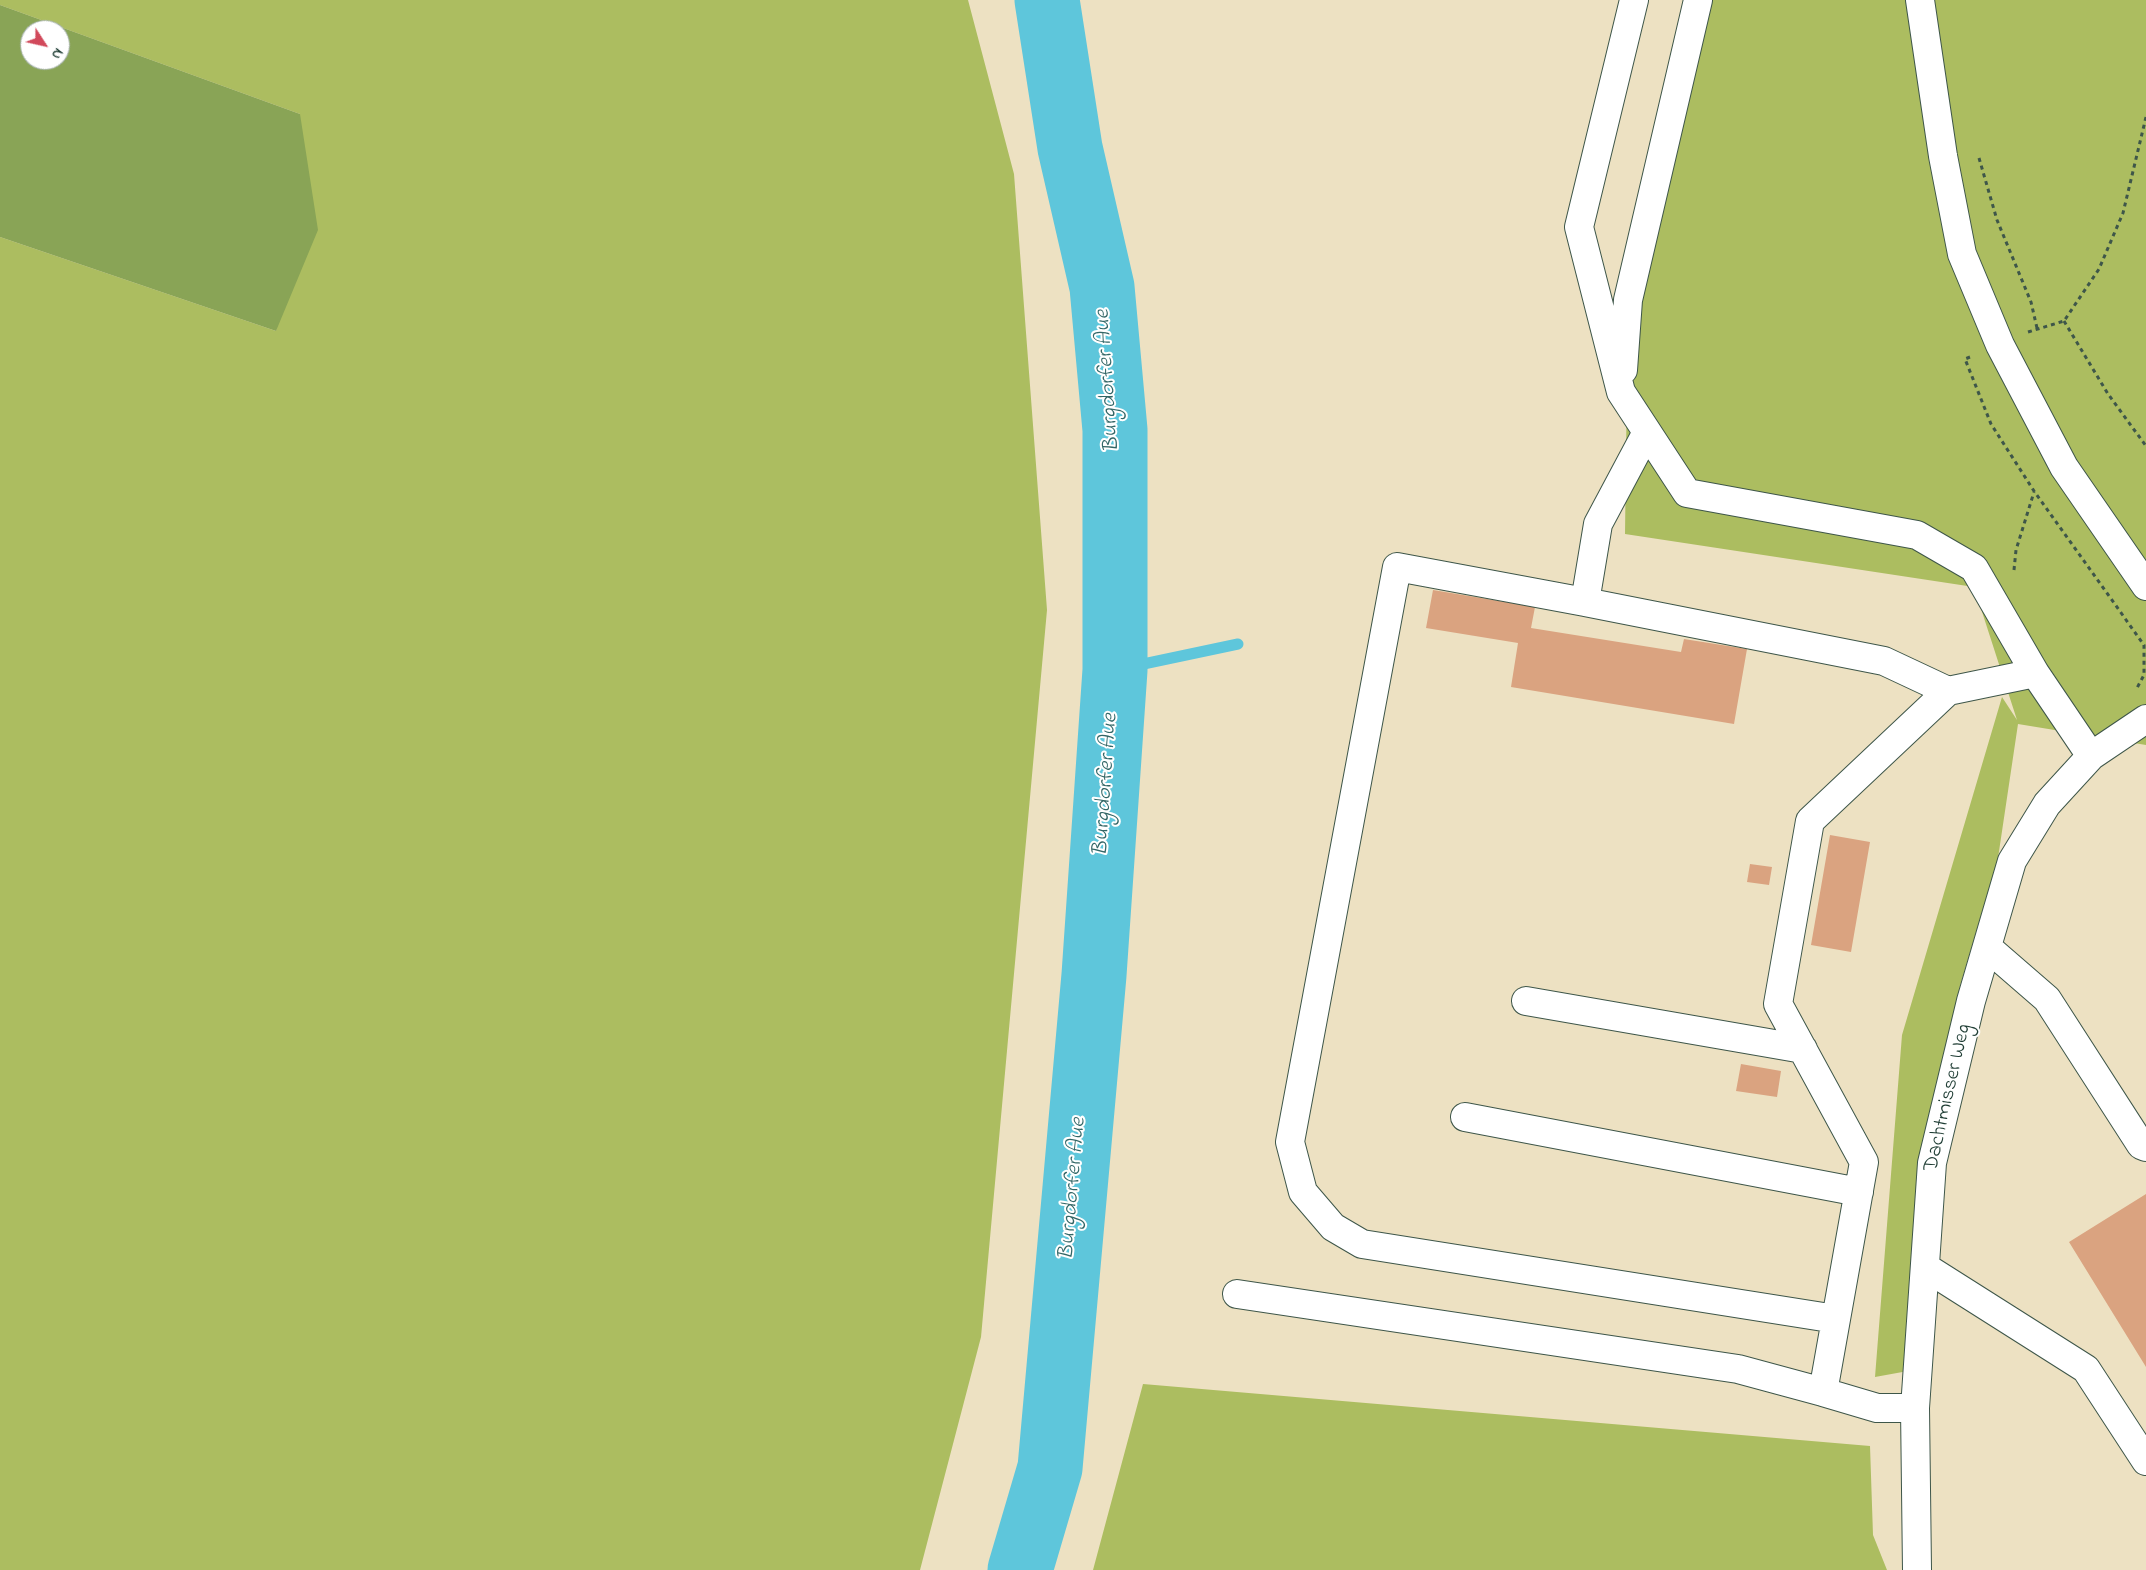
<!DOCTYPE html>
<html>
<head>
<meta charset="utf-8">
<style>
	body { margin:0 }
	#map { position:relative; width:2146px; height:1570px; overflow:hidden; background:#ede1c2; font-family:"Indie Flower",sans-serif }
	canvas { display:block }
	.north { position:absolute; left:20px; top:20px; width:50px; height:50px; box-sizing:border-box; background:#fff; border:1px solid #a5b1ae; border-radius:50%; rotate:125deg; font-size:14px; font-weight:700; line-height:20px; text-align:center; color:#1f3d34 }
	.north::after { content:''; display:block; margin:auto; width:18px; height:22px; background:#d1495b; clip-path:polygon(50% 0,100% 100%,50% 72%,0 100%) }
</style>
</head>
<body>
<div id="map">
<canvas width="2146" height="1570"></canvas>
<div class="north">N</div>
</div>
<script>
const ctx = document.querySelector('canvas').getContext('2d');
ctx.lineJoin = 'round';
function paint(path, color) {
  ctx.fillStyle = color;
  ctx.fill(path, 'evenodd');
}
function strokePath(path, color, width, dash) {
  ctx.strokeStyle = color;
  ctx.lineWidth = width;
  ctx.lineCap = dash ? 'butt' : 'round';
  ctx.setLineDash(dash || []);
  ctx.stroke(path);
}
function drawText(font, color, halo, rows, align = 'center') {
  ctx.font = font + ' "Indie Flower",sans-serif';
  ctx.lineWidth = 4;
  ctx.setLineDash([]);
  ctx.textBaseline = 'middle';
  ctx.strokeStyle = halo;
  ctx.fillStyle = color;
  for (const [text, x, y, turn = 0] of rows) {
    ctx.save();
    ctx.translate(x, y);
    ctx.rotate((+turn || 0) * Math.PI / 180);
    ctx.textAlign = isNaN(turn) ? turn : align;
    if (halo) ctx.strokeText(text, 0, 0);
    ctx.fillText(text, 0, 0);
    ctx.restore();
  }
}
paint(new Path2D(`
	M0 0H968L1014 174 1047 610 981 1337 920 1570H0V237L276 331 300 114 0 5Z
	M1698 0H2146V745L2018 724 1998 858 1960 986 1926 1144 1908 1371 1875 1377 1902 1035 2002 697 2017 720 1974 587 1625 534 1628 300Z
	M1143 1384 1870 1446 1873 1535 1887 1570H1093Z`), '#acbd60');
paint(new Path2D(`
	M0 5 300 114 318 230 276 331 0 237ZM30 30H60V60H30Z`), '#89a456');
strokePath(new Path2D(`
	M1115 670 1238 644`), '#5ec6db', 11);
strokePath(new Path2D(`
	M1020 1570 1050 1468 1094 975 1115 670V430L1102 287 1070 148 1047 0`), '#5ec6db', 65);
paint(new Path2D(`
	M1433 590 1535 607 1531 628 1681 652 1684 639 1747 649 1734 724 1511 687 1518 643 1426 628Z
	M1830 835 1870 842 1851 952 1811 945Z
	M1750 864 1772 867 1769 885 1747 882Z
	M1741 1064 1781 1071 1777 1097 1736 1091Z
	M2146 1194V1367L2069 1242Z`), '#daa380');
const minor = new Path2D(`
	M1634 0 1579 227 1621 392 1687 493 1917 535 1974 568 2035 673 2091 756
	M1920 0 1943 156 1962 254 2000 345 2064 467 2146 586
	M1623 370 1628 300 1698 0
	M1647 432 1598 524 1585 602 1884 661 1948 691
	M1585 602 1397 567 1290 1142 1303 1192 1333 1227 1362 1244 1836 1319
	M1987 947 2047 999 2141 1145 2146 1147
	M1526 1001 1803 1049
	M1465 1117 1859 1192
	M1925 1267 2086 1369 2146 1461
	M1237 1294 1738 1369 1823 1392
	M1915 1408H1877L1823 1392 1864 1162 1778 1004 1810 821 1948 691 2035 673
	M1917 1570 1915 1408 1932 1163 1971 1001 2012 861 2047 804 2091 756 2146 719`);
strokePath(minor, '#3e5649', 30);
strokePath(new Path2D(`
	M1979 158 1997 220 2031 302 2037 328
	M2064 321 2108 394 2146 446
	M2028 332 2064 321 2099 269 2123 213 2146 117
	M1970 357 1965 359 1991 424 2034 491 2144 645V675L2137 688
	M2014 570 2016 550 2034 492`), '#3e5649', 3, [4, 4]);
strokePath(minor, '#fff', 28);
drawText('21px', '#1f3d34', '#fff', [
	["Dachtmisser Weg",1949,1098,-77]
]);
drawText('italic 22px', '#326666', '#fff', [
	["Burgdorfer Aue",1109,381,-94],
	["Burgdorfer Aue",1107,785,-86],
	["Burgdorfer Aue",1074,1189,-85]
]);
</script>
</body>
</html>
